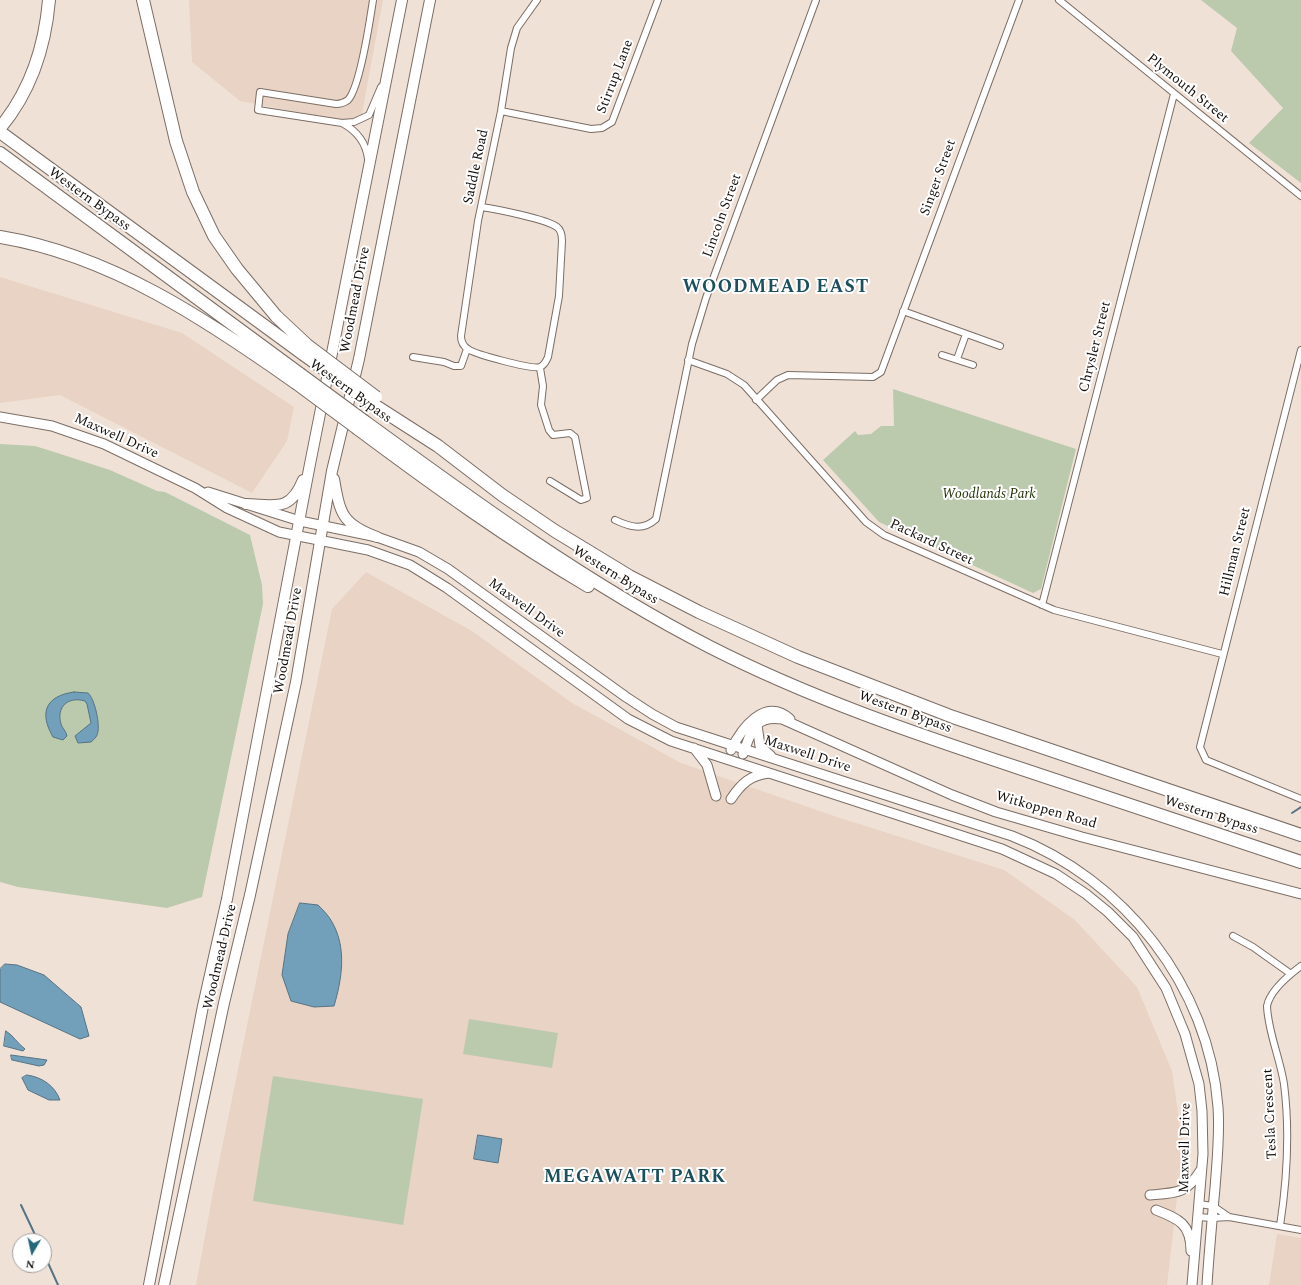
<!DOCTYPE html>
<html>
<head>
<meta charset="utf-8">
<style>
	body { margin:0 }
	#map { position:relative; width:1301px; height:1285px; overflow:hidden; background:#f0e1d7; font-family:Spectral,serif }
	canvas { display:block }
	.north { position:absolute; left:12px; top:1233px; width:40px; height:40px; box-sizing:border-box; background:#fff; border:1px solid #a19f9e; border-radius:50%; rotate:189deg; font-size:11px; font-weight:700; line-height:16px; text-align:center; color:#15100c }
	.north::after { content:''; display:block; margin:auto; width:14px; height:18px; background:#236878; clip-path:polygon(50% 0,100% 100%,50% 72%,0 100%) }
</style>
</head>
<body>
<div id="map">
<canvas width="1301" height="1285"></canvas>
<div class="north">N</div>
</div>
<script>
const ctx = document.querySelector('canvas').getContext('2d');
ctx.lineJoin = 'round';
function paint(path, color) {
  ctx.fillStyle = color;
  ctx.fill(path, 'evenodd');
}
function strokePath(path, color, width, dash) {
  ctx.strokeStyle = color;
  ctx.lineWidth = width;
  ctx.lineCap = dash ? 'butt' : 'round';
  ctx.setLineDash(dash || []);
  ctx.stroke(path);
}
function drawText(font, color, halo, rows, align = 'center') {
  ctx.font = font + ' Spectral,serif';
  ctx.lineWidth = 4;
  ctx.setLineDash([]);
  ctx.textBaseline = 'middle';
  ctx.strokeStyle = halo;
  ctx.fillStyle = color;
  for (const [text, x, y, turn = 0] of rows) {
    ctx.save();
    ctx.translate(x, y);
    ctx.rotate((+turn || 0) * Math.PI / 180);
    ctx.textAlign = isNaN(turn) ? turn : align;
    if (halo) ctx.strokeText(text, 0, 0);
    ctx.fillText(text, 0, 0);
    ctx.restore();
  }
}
paint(new Path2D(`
	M189 0H383L360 124 240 101 192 62Z
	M0 277 182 333 294 407 287 441 252 493 60 395 0 403Z
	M366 572 472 631 572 703 681 763 837 817 1004 870 1075 920 1137 987 1172 1071 1183 1146 1167 1285H196L214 1187 332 609Z
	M1277 1234 1301 1238V1285H1269Z`), '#e8d3c4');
paint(new Path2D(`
	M1201 0H1301V183L1249 143 1283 108 1231 51 1237 28Z
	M893 389 1076 449 1041 589 1033 593 879 522 823 460 855 431 858 435 871 434 881 426H894Z
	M0 444 35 446 48 450 110 470 157 491 165 492 250 535 262 585 263 604 202 897 167 908 18 887 0 882Z
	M469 1019 558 1033 552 1068 463 1054Z
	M273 1076 423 1099 403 1225 253 1201Z`), '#bbcaad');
const water = new Path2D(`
	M74 692 88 693C95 699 101 727 97 735 96 738 93 740 91 742L78 743 75 736 91 723 87 704 85 701C68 696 56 707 61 724 62 728 66 731 67 736L63 740 53 737C39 713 45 696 74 692Z
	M300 903 318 905C323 910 329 916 332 922 347 948 342 979 334 1006L314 1007 291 1001 282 975 288 934Z
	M5 964 17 965 44 975 81 1007 89 1036 80 1039 0 1002V969Z
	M6 1031C14 1036 17 1043 25 1049L23 1051 4 1046Z
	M11 1055 47 1060 44 1065 39 1066 12 1060Z
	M27 1075C42 1077 55 1086 60 1100H49L28 1090 22 1078Z
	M478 1135 502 1139 498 1163 474 1159Z`);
paint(water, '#729fb9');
strokePath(water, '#567485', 1);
strokePath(new Path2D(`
	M1292 813 1301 807
	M21 1205 38 1241
	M44 1254 58 1285`), '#567485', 2);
const street = new Path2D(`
	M373 0C370 20 360 87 348 100 344 103 340 104 336 104L260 92 258 110 342 123 354 122 369 115 381 87
	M1059 0 1301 196
	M501 111 591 129 602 128 612 122 658 0
	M342 123C357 131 366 142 368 159
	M481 207C496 209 546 219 557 227 561 230 562 236 562 241L559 296 548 357C546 361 545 365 540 367 533 370 474 354 468 349 463 346 461 341 461 336L478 221 501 111 511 48 517 28 537 0
	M903 311 1000 346
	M1301 350 1200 747 1206 760 1301 799
	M942 355 973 365
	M413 357 444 362 454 366H461L467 349
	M957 359 966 334
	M688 360 727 374 744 385 866 522 884 535 1054 610 1222 654
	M540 368 543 386 541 405 549 430 553 435 570 433 575 437 587 498 581 500 550 481
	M756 400 777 380 788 375 873 377 881 372 1019 0
	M615 520C630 527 643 531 656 519L692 344 706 298 816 0
	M1042 605 1174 94
	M1233 936 1253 947 1291 974
	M1199 1204 1213 1206 1229 1217
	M1198 1217 1212 1218 1229 1217 1301 1230
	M1280 1226C1287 1180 1290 1131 1284 1084 1280 1058 1268 1032 1267 1006 1270 991 1289 975 1301 966`);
const secondary = new Path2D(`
	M0 417 52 426 104 444 195 488 227 508 279 532 368 550 410 565 447 588 628 719 671 741 1002 849 1056 874 1086 894 1108 912 1133 937 1166 988 1185 1034 1199 1084 1202 1111 1203 1154 1192 1285
	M208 492 300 521 377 537 419 552 448 569 626 697 652 714 676 727 1012 836C1124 879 1209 986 1218 1107 1220 1134 1217 1161 1215 1188 1212 1220 1209 1253 1207 1285
	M757 725 760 746 771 756
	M694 748 707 765 716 796
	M731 750C741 729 765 696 790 719
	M743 754C751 732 754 715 782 719L952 795 996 812 1082 837 1301 894
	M731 799C741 784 750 775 769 773
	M1150 1195C1177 1193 1186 1194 1201 1170
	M1156 1210C1179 1219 1191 1224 1191 1251`);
const primary = new Path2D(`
	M334 479C340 514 342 524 377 537
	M246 504C276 505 290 512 303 480
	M149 1285 203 1006 227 899 310 464 402 0
	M164 1285 224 1003 250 895 296 682 332 471 359 359 430 0`);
const highway = new Path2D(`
	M143 0 176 141 193 192 214 236 237 269 276 316 307 345
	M0 128C30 92 45 47 49 0
	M0 132 303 354
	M0 153 300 374
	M0 237C110 255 207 320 296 383
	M371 403 438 446 502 495 555 531 629 576 699 612 798 657 953 717 1301 835
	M364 421C475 502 587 584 710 647 810 698 916 734 1022 769 1115 800 1208 831 1301 862
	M358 429C433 485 508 539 588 586`);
strokePath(street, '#7b6e65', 8);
strokePath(secondary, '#7b6e65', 11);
strokePath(primary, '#7b6e65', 12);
strokePath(highway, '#7b6e65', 14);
strokePath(street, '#fff', 6);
strokePath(secondary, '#fff', 9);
strokePath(primary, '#fff', 10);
strokePath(highway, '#fff', 12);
const highwayBridge = new Path2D(`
	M307 345 376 397
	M303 354 371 403
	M300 374 364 421
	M296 383 358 429`);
strokePath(highwayBridge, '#7b6e65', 14, []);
strokePath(highwayBridge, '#fff', 12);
drawText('14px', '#15100c', '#fff', [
	["Stirrup Lane",616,77,-69],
	["Plymouth Street",1187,89,39],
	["Saddle Road",477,167,-78],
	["Singer Street",939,178,-70],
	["Western Bypass",89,200,36],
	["Lincoln Street",723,216,-70],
	["Woodmead Drive",356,300,-79],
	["Chrysler Street",1096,347,-76],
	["Western Bypass",350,392,36],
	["Maxwell Drive",116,437,24],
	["Packard Street",931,543,25],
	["Hillman Street",1236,552,-76],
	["Western Bypass",615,576,32],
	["Maxwell Drive",526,609,36],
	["Woodmead Drive",289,641,-80],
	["Western Bypass",905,713,20],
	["Maxwell Drive",807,755,18],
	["Witkoppen Road",1046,811,16],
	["Western Bypass",1211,816,18],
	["Woodmead Drive",221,957,-77],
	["Tesla Crescent",1271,1114,-93],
	["Maxwell Drive",1186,1148,-89]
]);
drawText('italic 14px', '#213506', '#fff', [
	["Woodlands Park",989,495]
]);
ctx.letterSpacing = '1px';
drawText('bold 18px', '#1a505e', '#fff', [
	["WOODMEAD EAST",776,288],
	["MEGAWATT PARK",635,1178]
]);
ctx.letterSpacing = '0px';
</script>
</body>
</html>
